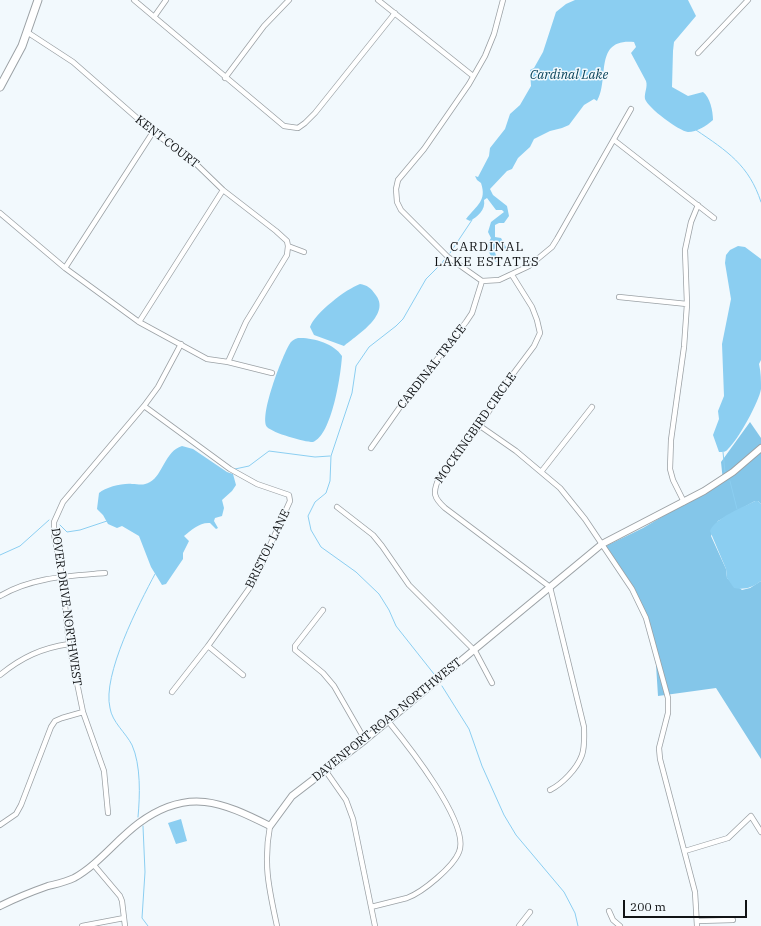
<!DOCTYPE html>
<html>
<head>
<meta charset="utf-8">
<style>
	body { margin:0 }
	#map { position:relative; width:761px; height:926px; overflow:hidden; background:#f2f9fd; font-family:"IBM Plex Serif",serif }
	canvas { display:block }
	.scale { position:absolute; left:623px; top:900px; width:124px; height:18px; box-sizing:border-box; border:2px solid #111315; border-top:0; padding-left:5px; font-size:12px; line-height:14px; white-space:nowrap; color:#111315; -webkit-text-stroke:3px #f2f9fd; paint-order:stroke }
</style>
</head>
<body>
<div id="map">
<canvas width="761" height="926"></canvas>
<div class="scale">200 m</div>
</div>
<script>
const ctx = document.querySelector('canvas').getContext('2d');
ctx.lineJoin = 'round';
function paint(path, color) {
  ctx.fillStyle = color;
  ctx.fill(path, 'evenodd');
}
function strokePath(path, color, width, dash) {
  ctx.strokeStyle = color;
  ctx.lineWidth = width;
  ctx.lineCap = dash ? 'butt' : 'round';
  ctx.setLineDash(dash || []);
  ctx.stroke(path);
}
function drawText(font, color, halo, rows, align = 'center') {
  ctx.font = font + ' "IBM Plex Serif",serif';
  ctx.lineWidth = 3;
  ctx.setLineDash([]);
  ctx.textBaseline = 'middle';
  ctx.strokeStyle = halo;
  ctx.fillStyle = color;
  for (const [text, x, y, turn = 0] of rows) {
    ctx.save();
    ctx.translate(x, y);
    ctx.rotate((+turn || 0) * Math.PI / 180);
    ctx.textAlign = isNaN(turn) ? turn : align;
    if (halo) ctx.strokeText(text, 0, 0);
    ctx.fillText(text, 0, 0);
    ctx.restore();
  }
}
paint(new Path2D(`
	M750 422 761 438V504L758 501H755L718 521 711 536 726 569 727 578 742 590 750 588 761 581V759L716 688 658 696 655 649 638 603 606 546 643 528 723 481 721 462Z`), '#84c6e9');
paint(new Path2D(`
	M575 0H688L696 16 674 42 673 51 672 87 688 96 703 92C710 97 713 111 713 120 706 126 697 132 688 132 679 131 648 108 645 99 644 93 648 87 646 81L631 53 636 47 634 42C593 38 610 79 597 101L594 99 584 105 569 125 562 128 550 131 534 139 530 147 518 158 512 169 507 171 490 189 493 195 507 206 509 216 504 223H499L495 225V237L501 238 507 249 498 247 494 249 498 262H496C489 255 485 247 491 238L488 232 491 222 504 212 502 210H496L487 198 484 200C486 210 477 217 470 221L466 219C477 205 487 201 481 183L477 180 475 176 478 177 489 156 490 148 505 129 510 114 520 105 531 86 530 70 534 68 543 52 556 12 566 4Z
	M738 246 745 247 761 259V360L759 364C761 372 761 381 761 389 759 402 738 440 728 449 726 452 723 452 719 452L713 435 719 419 718 411 724 396 722 344 731 299 725 263 726 255 730 250Z
	M360 284C367 285 371 288 375 294 392 314 357 335 344 346L314 335 310 327C315 313 346 289 360 284Z
	M298 338C311 337 334 343 342 356 341 374 332 435 313 442 304 442 273 433 267 427 259 416 282 357 289 345 291 341 294 339 298 338Z
	M182 446 193 449 227 472 233 474 236 485 232 491 222 500 224 508 222 516 215 518 214 521 218 528 216 529 210 523C200 522 191 530 184 536L189 541 183 553V559L166 584 162 585 151 567 139 536 122 526 117 528 108 524 103 515 97 509 99 493C106 487 123 483 132 484 139 484 143 486 150 482 163 475 165 451 182 446Z
	M755 501H758L761 504V581C752 588 744 590 734 588L727 578 726 569 710 531C715 518 743 507 755 501Z
	M181 819 187 841 176 844 168 823Z`), '#8bcef1');
strokePath(new Path2D(`
	M696 130C727 151 749 165 761 202
	M450 253 472 220
	M723 452 725 472
	M235 469 249 466 269 451 315 457 330 456
	M730 481 737 509
	M60 525 67 532 80 530 107 521
	M0 555 20 546 49 520
	M434 674 396 626 389 610 379 594 356 572 321 547 311 530 308 516 315 502 326 493 330 481 331 456 352 393 356 366 369 347 396 326 403 319 426 279 442 263 444 260
	M442 686 469 729 482 766 504 815 516 835 564 892 575 913 578 926
	M138 817C140 796 141 765 132 745 126 733 112 722 110 708 102 675 139 604 155 574
	M143 826 145 872 142 918 148 926`), '#8bcef1', 1);
const street = new Path2D(`
	M134 0 284 126 298 128 305 123 315 113 395 13
	M378 0 473 76
	M503 0 494 34 485 56 469 84 424 149 398 180 396 189 397 202 401 210 448 257 482 281 499 280 529 266 552 247 557 239 631 109
	M154 17 166 0
	M27 32 73 62 153 132 192 160 223 190 276 231 287 241 288 246 304 252
	M698 53 748 0
	M225 78 264 26 289 0
	M614 140 714 218
	M0 213 65 268 139 322 207 359 228 362 272 373
	M65 268 153 132
	M512 275 532 307 537 320 540 333 534 346 504 386 480 426 439 478C432 493 434 498 445 508L550 587 584 727C584 736 585 746 582 755 577 769 562 784 550 790
	M619 297 687 304
	M139 322 223 190
	M228 362 246 322 287 255 288 246
	M144 406 230 469 257 484 289 495 290 501 253 583 208 646 172 692
	M480 426 516 451 560 488 585 519 632 589 646 618 668 698V713L659 748 660 759 695 892 697 926
	M371 448 400 407 466 322 472 313 482 281
	M541 472 592 407
	M684 502 673 480 670 469 671 440 684 347 687 304 685 250 691 222 698 205
	M337 507 373 535 382 546 409 585 475 651 492 683
	M0 596C32 577 69 576 105 573
	M323 610 295 646V650L323 673 334 686 365 740
	M208 646 243 675
	M0 675C22 657 42 648 69 644
	M325 770 346 800 353 819 375 926
	M108 813 104 771 83 712 69 644 62 576 54 534V522L63 502 144 406 158 387 181 344
	M0 825 16 814 21 805 51 727 55 721 62 718 83 712
	M270 826C263 864 269 889 277 926
	M685 851 728 838 751 816 761 832
	M93 864 120 896 122 901 125 926
	M371 907C383 904 395 901 407 898 423 892 453 867 459 852 471 824 406 743 388 721
	M609 911 613 920 620 926
	M697 921 733 920
	M82 926 124 918
	M519 926 530 912`);
const secondary = new Path2D(`
	M0 906C16 898 31 892 48 886 56 884 66 882 74 878 99 864 116 840 139 823 188 787 222 802 270 826L292 796 365 740 602 544 704 491 733 472 761 448`);
const primary = new Path2D(`
	M0 87 22 46 38 0`);
strokePath(street, '#9ba1a5', 6);
strokePath(secondary, '#9ba1a5', 8);
strokePath(primary, '#9ba1a5', 9);
strokePath(street, '#fff', 4.5);
strokePath(secondary, '#fff', 6);
strokePath(primary, '#fff', 7);
drawText('12px', '#111315', '#f2f9fd', [
	["KENT COURT",167,142,38],
	["CARDINAL TRACE",432,367,-52],
	["MOCKINGBIRD CIRCLE",476,428,-55],
	["BRISTOL LANE",268,549,-64],
	["DOVER DRIVE NORTHWEST",66,607,82],
	["DAVENPORT ROAD NORTHWEST",387,720,-39]
]);
drawText('italic 13px', '#043f57', '#f2f9fd', [
	["Cardinal Lake",569,75]
]);
ctx.letterSpacing = '1px';
drawText('13px', '#111315', '#f2f9fd', [
	["CARDINAL",487,247],
	["LAKE ESTATES",487,262]
]);
ctx.letterSpacing = '0px';
</script>
</body>
</html>
